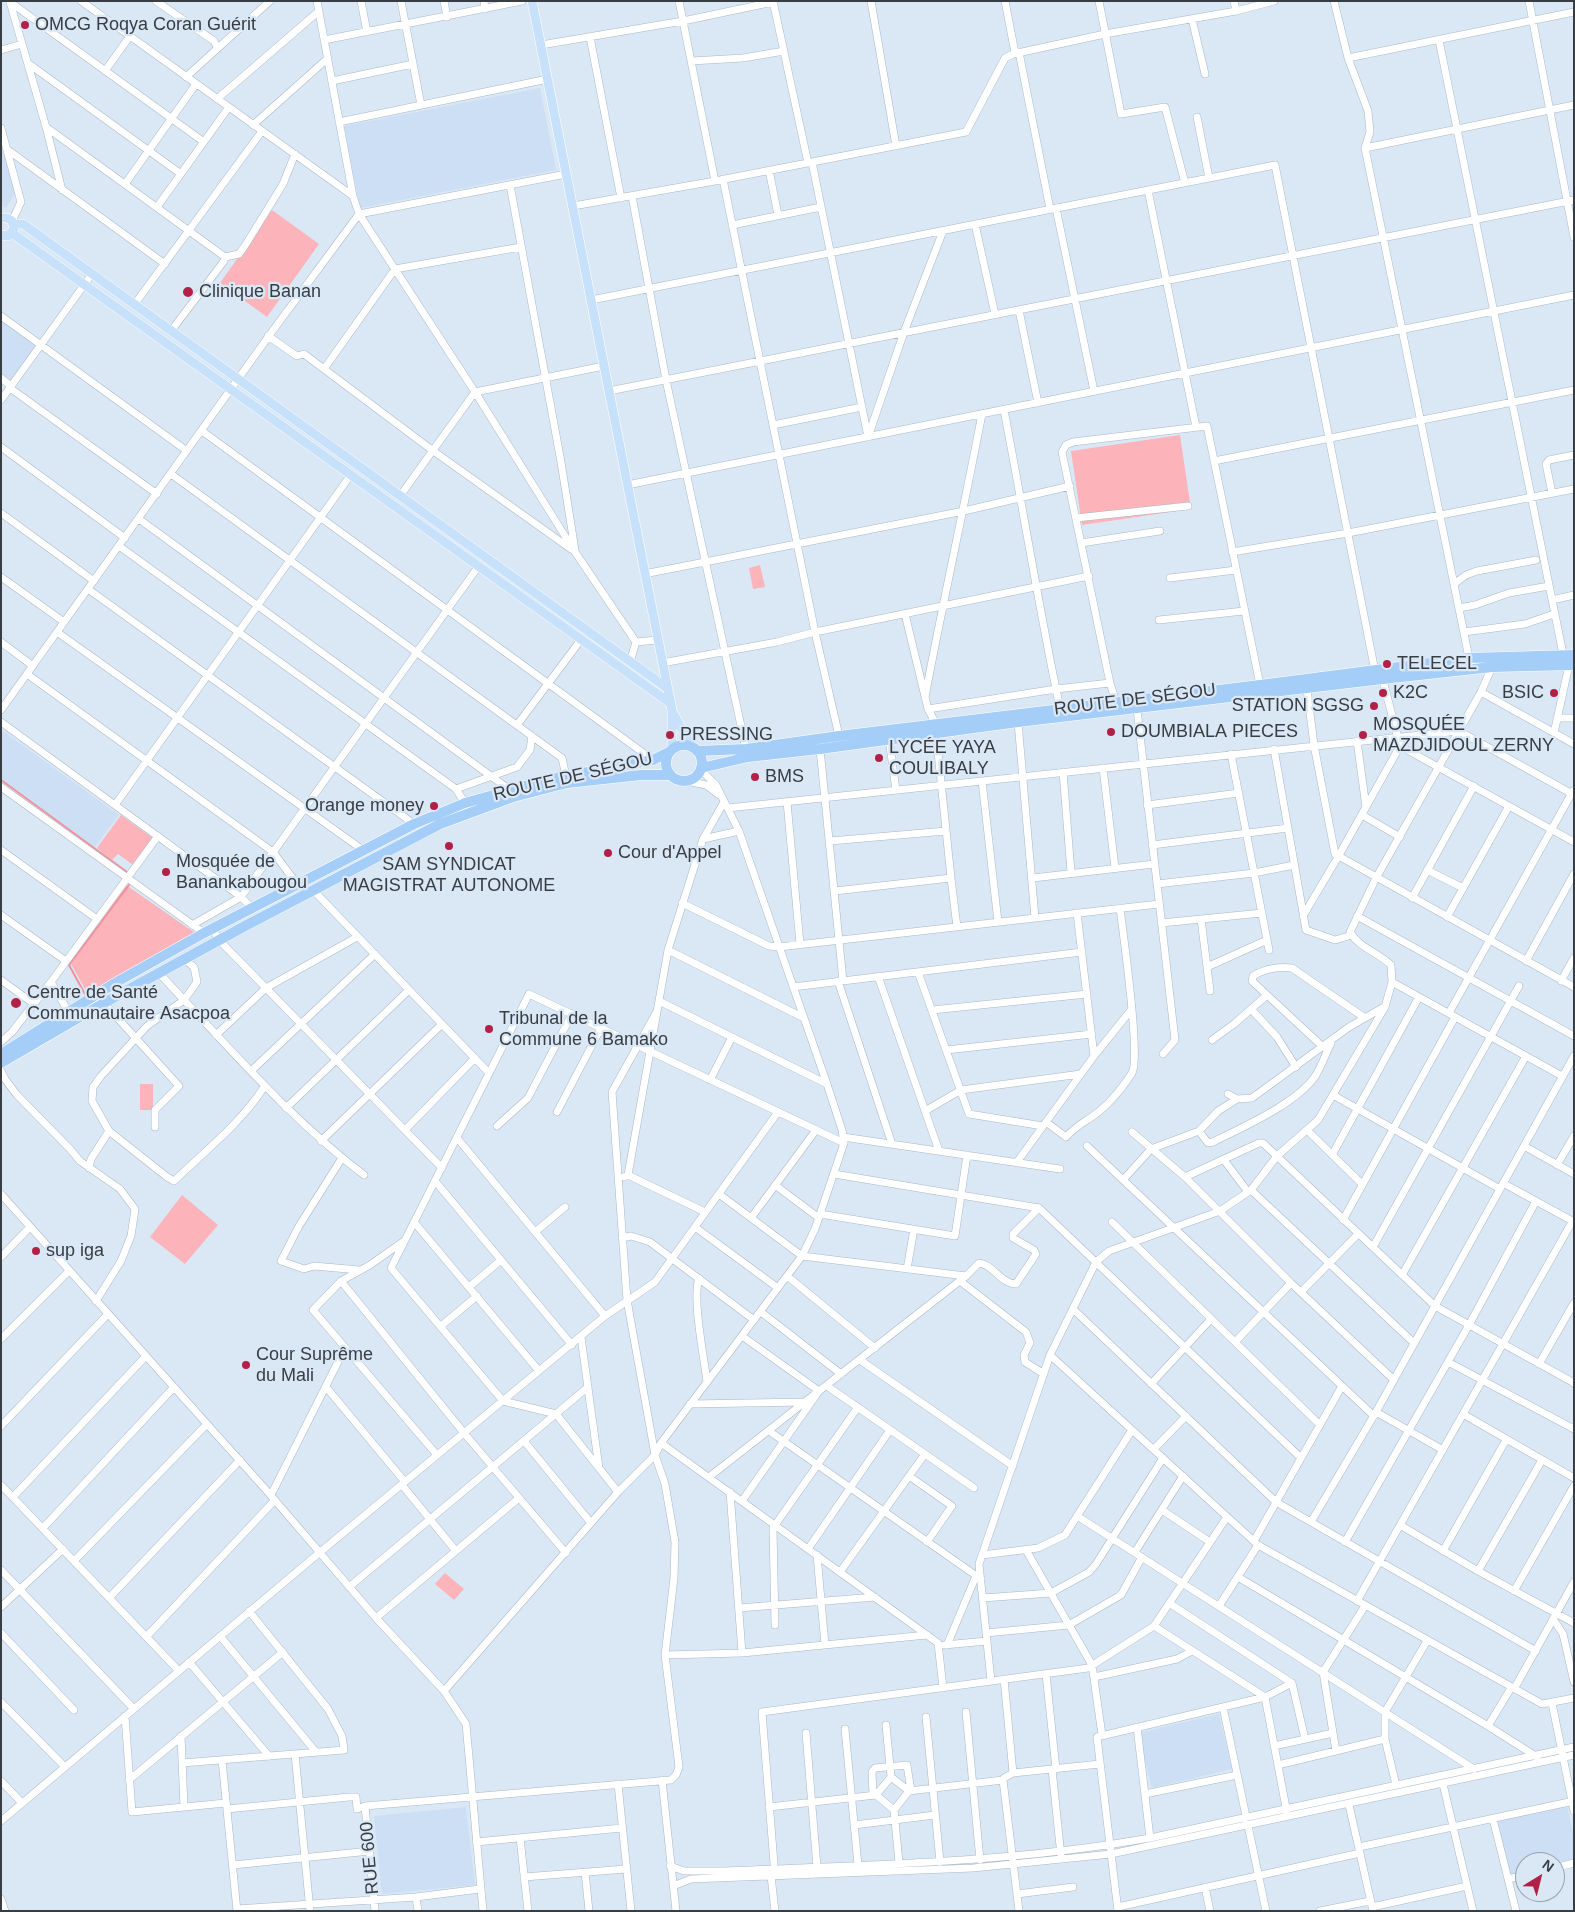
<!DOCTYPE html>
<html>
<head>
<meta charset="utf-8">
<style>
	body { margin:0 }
	#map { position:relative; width:1575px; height:1912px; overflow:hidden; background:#dae8f6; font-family:Arial,sans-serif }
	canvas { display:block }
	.frame { position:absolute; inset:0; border:2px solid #383d43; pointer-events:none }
	.north { position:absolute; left:1515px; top:1852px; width:50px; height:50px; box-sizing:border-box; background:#dae8f6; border:1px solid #99a4ae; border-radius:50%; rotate:36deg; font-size:14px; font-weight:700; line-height:20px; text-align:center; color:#383d43 }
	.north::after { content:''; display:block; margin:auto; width:18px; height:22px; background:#b32046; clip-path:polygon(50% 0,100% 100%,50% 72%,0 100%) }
</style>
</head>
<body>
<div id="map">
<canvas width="1575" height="1912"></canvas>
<div class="frame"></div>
<div class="north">N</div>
</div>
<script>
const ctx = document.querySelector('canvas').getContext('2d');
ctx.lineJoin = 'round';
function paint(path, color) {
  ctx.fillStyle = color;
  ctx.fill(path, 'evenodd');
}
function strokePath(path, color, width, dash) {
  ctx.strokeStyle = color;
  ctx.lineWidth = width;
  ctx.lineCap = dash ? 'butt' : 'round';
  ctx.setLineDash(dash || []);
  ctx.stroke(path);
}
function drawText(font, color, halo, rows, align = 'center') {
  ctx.font = font + ' Arial,sans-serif';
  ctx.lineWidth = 4.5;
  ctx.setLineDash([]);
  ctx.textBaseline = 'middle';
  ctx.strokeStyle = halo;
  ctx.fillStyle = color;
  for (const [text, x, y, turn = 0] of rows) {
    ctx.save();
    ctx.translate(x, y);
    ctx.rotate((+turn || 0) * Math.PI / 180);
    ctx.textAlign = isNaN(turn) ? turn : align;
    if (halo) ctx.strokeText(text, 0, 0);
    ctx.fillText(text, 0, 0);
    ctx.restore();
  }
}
paint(new Path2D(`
	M540 88 556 170 360 208 344 126Z
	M1 145 16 192 6 208 1 205Z
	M1 319 37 345 9 383 1 378Z
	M3 731 119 815 95 847 1 781V734Z
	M1219 1714 1232 1769 1152 1788 1138 1733Z
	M1567 1806 1574 1838V1861L1555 1865V1862H1525V1873L1509 1877 1496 1820Z
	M466 1807 475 1885 382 1894 374 1816Z`), '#cddff4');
paint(new Path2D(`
	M272 210 319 244 267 317 220 283Z
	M1180 435 1191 509 1082 525 1071 451Z
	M760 565 765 587 753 589 749 568Z
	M121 815 154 839 133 865 118 854 112 860 97 848Z
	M126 885 195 933 89 996 71 964Z
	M140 1084H153V1110H140Z
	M182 1195 218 1225 185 1264 150 1237Z
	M445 1573 464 1589 454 1600 435 1584Z`), '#fcb3ba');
strokePath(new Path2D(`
	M1 780 127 872
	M86 996 69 965 129 885`), '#f1919c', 2);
const minor = new Path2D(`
	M81 1 353 196
	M156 1 214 41 217 47
	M317 1 353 196 359 214 475 392 575 552 636 642 657 640
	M361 1 367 32
	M401 1 421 105
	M444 1 447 17
	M484 1 485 9
	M679 1 715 181
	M773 1 808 163
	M871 1 896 146
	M1005 1 1015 53
	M1099 1 1121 114 1165 107 1185 183
	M1234 1 1236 11
	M1334 1 1348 58 1368 111 1370 132 1365 148 1469 658
	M1529 1 1574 237
	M10 2 204 142
	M10 2 46 127 62 190
	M1192 19 1205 74
	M590 37 621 198
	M324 40 522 1
	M1439 40 1563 654
	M541 45 683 21 773 2
	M1 50 22 44
	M1019 52 1050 209
	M1348 58 1574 12
	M691 61 743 58 784 51
	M29 64 181 174
	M105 71 130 36
	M186 77 270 1
	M332 81 413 64
	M217 99 319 11
	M1197 117 1209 178
	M339 122 548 79
	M253 125 327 59
	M46 127 225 257 224 261 171 331
	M1 128 21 202 12 221
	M1365 148 1574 105
	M8 150 165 264
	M812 162 868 437
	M769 170 778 215
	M723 179 815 632 839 736
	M125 184 196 84
	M510 185 561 462 575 550
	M1148 190 1196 427
	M632 196 666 380 746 749
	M573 206 715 181 966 132 1005 58 1013 54 1105 34 1236 11 1274 1
	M157 207 229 107
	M1056 208 1094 391
	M975 224 995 314
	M732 225 821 207
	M225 257 239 254 246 244 283 184 295 154
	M591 300 1275 165 1375 671
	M134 305 262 131
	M1019 310 1038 403
	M1 316 187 451
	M268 336 297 356 304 354 432 450 571 549
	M324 369 395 269 521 247
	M1 378 11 386
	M10 388 157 494
	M609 391 1574 200
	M1 400 92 274
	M1004 410C1022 503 1037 596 1056 689L1110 683
	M773 425 862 407
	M202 431 653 760
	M868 437 904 332 943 231
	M1 447 125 538
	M1214 461 1574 390
	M171 474 562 758 566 776
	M627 485 1574 295
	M1552 493 1546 464 1549 460 1574 455
	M400 496 475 392 604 366
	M1 513 94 581
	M1076 518 1188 506
	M139 519 510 790
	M1081 543 1160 531
	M119 546 456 789 465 803
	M1232 552 1348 533 1574 489
	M644 574 964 511 1070 486
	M1 577 64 622
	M1170 578 1236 570
	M1454 584 1466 575 1477 571 1536 560
	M88 589 414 824
	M1552 600 1574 595
	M1459 608 1475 605 1509 593 1549 586
	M905 614 928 709 936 724
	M1159 620 1244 611
	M57 632 363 850
	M1464 632 1525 624 1554 614
	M1 642 33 666
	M630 662 636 642
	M662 663 777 642 815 632 1089 576
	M27 674 273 852 297 884
	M1307 689 1314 745 1335 854 1574 987
	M1481 692 1574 744
	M925 697C943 602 964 508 982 414
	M1116 702 1110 683 1062 452 1066 445 1073 442 1207 426 1260 685
	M928 709 1056 689 1060 708
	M1137 709 1175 1040 1163 1054
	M1 710 271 333 359 214 566 174
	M1557 718H1574
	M1 722 241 897 252 908
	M1018 722 1035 918
	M517 725 580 641
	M1554 733 1569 665
	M889 739 896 790
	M1357 741 1366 807
	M1400 746 1574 842
	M820 749 843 981
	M1274 749 1306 930 1335 940 1352 935
	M1231 754 1269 950
	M1103 768 1115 868
	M1063 772 1071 872
	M687 781 706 785 718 794
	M1 787 204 933
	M456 789 517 767 530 750 532 736
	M787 802 800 944
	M115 805 350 476
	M1147 805 1239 793
	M728 808 982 781
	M1362 815 1400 837
	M703 839 739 831
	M830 841 946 831
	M1152 845 1288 828
	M1 850 97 919
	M1427 870 1463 888
	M951 878 957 927
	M1033 878 1154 864
	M1157 884 1254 873 1294 865
	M313 890 489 1073
	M835 891 951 878 936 733
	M1412 898 1474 786
	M682 903 769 946 779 947 1159 904
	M1077 913 1094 1056
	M1 915 66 961
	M1303 916 1338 857 1400 746 1382 677
	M1357 916 1574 1036
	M1447 917 1509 806
	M1201 919 1210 991
	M998 922 982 781 1459 731 1574 795
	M1161 923 1262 913
	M192 925 241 897 478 567
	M212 928 219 940 442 1168
	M668 950 804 1018
	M185 960 194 967 197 982 184 1000C241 1061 297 1124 364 1175
	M1526 961 1574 874
	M1207 967 1267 940
	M918 972 969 1114 1043 1126
	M878 976 939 1151
	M1 980 34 1004
	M838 981 892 1144
	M1561 981 1574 958
	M51 982 68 1011
	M1392 982 1562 1076
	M793 987 1082 952
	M659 1001 827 1084
	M104 1003 179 1086 155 1110V1127
	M1251 1009 1277 1037 1296 1067
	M932 1010 1087 994
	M1449 1013 1573 791
	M216 1035 266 988 357 937
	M1212 1040 1234 1024 1267 995
	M1 1042 12 1032 51 982 158 836
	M1323 1047 1252 981 1253 976C1264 969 1279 966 1292 968L1365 1018
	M946 1050 1092 1034
	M1 1071 5 1079 17 1095 70 1149 80 1161 120 1189 135 1209 131 1236 121 1261 96 1301
	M251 1071 375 954
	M710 1080 732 1037
	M1228 1094 1237 1099 1252 1098 1349 1027 1384 1007
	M1333 1095 1500 1189
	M286 1108 409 990
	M925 1111 961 1090 1081 1074
	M557 1112 601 1028
	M1046 1122 1066 1137C1074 1128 1081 1124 1090 1118 1107 1107 1121 1090 1132 1073 1141 1058 1123 933 1120 908
	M497 1126 528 1098 572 1014
	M405 1130 475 1058
	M1307 1130 1362 1184
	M109 1131 167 1177 174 1181C205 1151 241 1123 264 1087
	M1199 1131 1208 1143 1213 1142C1243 1127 1298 1103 1316 1075 1322 1065 1326 1053 1331 1043
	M1132 1132 1185 1177 1291 1283 1394 1380
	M843 1137 1060 1169
	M457 1138 605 1316
	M321 1141 442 1024
	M1087 1146 1374 1416
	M1524 1146 1574 1174
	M1332 1155 1419 997
	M342 1158 299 1226 281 1261 304 1269 314 1266 359 1270
	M1224 1160 1248 1192
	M1017 1162 1094 1056 1131 1010
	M1557 1165 1574 1136
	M89 1168 91 1159 109 1131 92 1101 93 1087 101 1076 147 1026 184 1000 159 973
	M834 1174 1039 1208 1301 1458
	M628 1175 668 950 703 839 724 802
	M624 1177 628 1175 705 1212
	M1185 1177 1259 1143H1263L1435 1306 1574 1383
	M1123 1180 1151 1149 1199 1131 1218 1111 1237 1099
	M435 1181 572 1345
	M1503 1183 1574 1222
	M775 1185 819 1218
	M1251 1190 1414 1343
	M1 1194 267 1491 376 1618 444 1691 466 1724 483 1911
	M719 1194 802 1256 966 1276
	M820 1214 955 1236 967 1155
	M751 1218 816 1130
	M1343 1220 1455 1017
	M414 1222 539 1371
	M1112 1222 1320 1425
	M695 1227 778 1288
	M535 1232 565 1207
	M622 1238 631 1236 650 1242 754 1320
	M404 1241 370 1265 341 1281 313 1310 437 1455
	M1373 1247 1519 986
	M1 1257 30 1227
	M907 1269 914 1229
	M1402 1275 1526 1056
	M787 1276 875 1348
	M699 1278C692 1299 704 1357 707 1382
	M341 1281 464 1433 566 1553
	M960 1281 1026 1332 1030 1343 1024 1355 1025 1362 1044 1374
	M469 1287 501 1260
	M1301 1292 1358 1234
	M1073 1309 1276 1502 1536 1651
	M761 1312 841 1374
	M441 1326 477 1296
	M742 1336 819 1391 742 1501
	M581 1337 599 1468
	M1 1339 69 1271
	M1235 1342 1291 1283
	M1050 1355 1258 1545 1542 1704 1574 1698
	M860 1360 1013 1466
	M1448 1362 1574 1429
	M1539 1364 1574 1303
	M1151 1384 1211 1319
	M827 1386 974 1488
	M326 1387 405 1482
	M690 1404 806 1402
	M1376 1412 1443 1450
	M1463 1414 1574 1478
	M1 1426 108 1314
	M769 1431 981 1579
	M524 1441 591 1523
	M661 1443 938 1643 943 1688
	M1154 1449 1186 1416
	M909 1476 952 1506 927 1542
	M709 1477 966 1276 979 1263C993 1264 1001 1284 1016 1284L1036 1254 1034 1250 1013 1238V1234L1039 1208
	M1 1485 179 1671
	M402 1485 456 1551
	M618 1492 556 1414 503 1401 391 1268 529 994 844 1143
	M730 1492 742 1653
	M271 1495 345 1348
	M13 1497 146 1356
	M1162 1510 1210 1542
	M1077 1516 1474 1769
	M1311 1522 1376 1412 1574 1056
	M1400 1525 1478 1571 1574 1623
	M43 1528 174 1387
	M1254 1541 1342 1386
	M1345 1542 1469 1325 1536 1201
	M808 1549 890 1430
	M1026 1550 1092 1665 1102 1735
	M1443 1551 1506 1440
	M1135 1552 1183 1476
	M817 1555 825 1645
	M982 1555 1038 1548 1065 1535 1132 1430
	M75 1560 207 1424
	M1 1570 134 1709
	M1478 1571 1542 1460
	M840 1572 925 1454
	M1238 1577 1488 1726 1537 1757
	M349 1587 588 1387
	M1514 1591 1574 1486
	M110 1597 240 1460
	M983 1598 1051 1593 1089 1572 1096 1564 1163 1458
	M1357 1601 1572 1222
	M1169 1603 1292 1683 1305 1739
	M1219 1606 1258 1545
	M1 1607 63 1549
	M739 1608 875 1597
	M376 1618 519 1498
	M1553 1619 1563 1634 1574 1682
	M775 1625 773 1528 858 1407
	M1154 1626 1265 1697 1287 1813
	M1 1633 74 1710
	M986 1633 1069 1625 1121 1595 1142 1557
	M147 1636 275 1500
	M220 1636 316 1752
	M944 1645 987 1641
	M947 1645 976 1576
	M665 1655 742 1653 927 1635
	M189 1662 269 1756
	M1046 1674 1056 1769
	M1094 1677 1177 1659 1192 1651
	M1004 1679 1013 1773
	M991 1681 979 1564 1050 1355 1096 1262 1109 1251 1220 1211 1251 1190 1277 1156 1318 1120 1385 1007 1392 982 1391 965C1379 953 1358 947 1350 932L1376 878 1481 692 1492 667
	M1514 1689 1574 1582
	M444 1691 618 1492 655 1455 661 1443 802 1256 815 1229 844 1143 842 1130 827 1084 739 831 716 785 701 770
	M1 1702 65 1767
	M1552 1703 1574 1811
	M1223 1707 1266 1911
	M966 1712 980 1860
	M125 1716 132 1812 226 1803
	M926 1717 940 1862
	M886 1725 891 1777
	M1488 1726 1511 1688
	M1137 1727 1150 1838
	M845 1729 858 1865
	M806 1733 817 1867
	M181 1736 184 1807
	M1274 1746 1333 1733
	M1336 1751 1323 1672 1365 1606
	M295 1754 310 1911
	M222 1760 237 1911
	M182 1763 344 1750 342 1736 328 1709 249 1611
	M1278 1765 1385 1739
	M1052 1769 1061 1856
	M129 1780 283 1652
	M662 1780 676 1911
	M1 1781 22 1803
	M618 1784 631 1911
	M1443 1784 1473 1911
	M1396 1785 1385 1739V1712L1427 1641
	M909 1791 891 1777 876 1795 894 1810 909 1791 1003 1780
	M1145 1794 1237 1775
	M873 1795 872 1772 875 1768 907 1765 911 1791
	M1349 1805 1373 1911
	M365 1806 375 1911
	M769 1807 876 1795
	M227 1809 349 1797H356L357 1809 365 1806 671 1780 676 1775 679 1767 665 1655 674 1578 675 1542 665 1484 655 1455 627 1300 612 1092 656 1013
	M894 1810 899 1863
	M1493 1819 1516 1911
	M1 1821 319 1553 605 1316 655 1282 778 1112
	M854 1825 935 1815
	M520 1838 528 1911
	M476 1842 622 1828
	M1359 1847 1574 1801
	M774 1864 762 1712 1088 1668 1154 1626 1227 1517
	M233 1865 370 1851
	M670 1866 684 1871H725C867 1865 1010 1863 1150 1838L1574 1747
	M1555 1868 1574 1863
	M585 1872 589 1911
	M771 1876 775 1911
	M524 1877 626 1869
	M1508 1879 1525 1875
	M673 1886 691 1879 973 1868 1111 1854 1574 1755
	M1205 1887 1210 1911
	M1017 1894 1073 1887
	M416 1897 418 1911
	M1 1899 5 1911
	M1118 1907 1360 1853
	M1372 1907 1467 1886
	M237 1909 416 1897 480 1889
	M1019 1911 1003 1780 1004 1778 1013 1773 1100 1764
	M1118 1911 1097 1737 1265 1697 1292 1683
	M1320 1911 1370 1901`);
const major = new Path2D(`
	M532 1 672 710V749
	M1 218H7L12 221 14 229 8 236 1 235
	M14 224H23L667 688
	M12 233 670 703
	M673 713 692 747`);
const highway = new Path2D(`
	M666 763a18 18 0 1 1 36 0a18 18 0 1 1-36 0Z
	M697 751 746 749 839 736 1260 685 1469 658 1574 655
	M701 768 748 757 820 749 1018 722 1383 679 1492 667 1574 665
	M1 1054 115 983 204 933 414 824 465 803 550 779 653 760 669 752
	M1 1063 104 1003 245 926 440 824 513 797 567 783 641 775H670`);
strokePath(minor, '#aab7c5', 8);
strokePath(major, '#fff', 10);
strokePath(highway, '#fff', 11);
strokePath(minor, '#fff', 7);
strokePath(major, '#c8e1fb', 9);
strokePath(highway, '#a4cdf8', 10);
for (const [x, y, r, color] of [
	[25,25,5,"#b32046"],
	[188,292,6,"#b32046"],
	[1387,664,5,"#b32046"],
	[1383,693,5,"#b32046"],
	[1554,693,5,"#b32046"],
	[1374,706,5,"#b32046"],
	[1111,732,5,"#b32046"],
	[670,735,5,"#b32046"],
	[1363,735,5,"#b32046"],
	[879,758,5,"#b32046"],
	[755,777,5,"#b32046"],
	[434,806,5,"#b32046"],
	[449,846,5,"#b32046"],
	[608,853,5,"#b32046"],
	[166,872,5,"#b32046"],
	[16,1003,6,"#b32046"],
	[489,1029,5,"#b32046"],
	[36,1251,5,"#b32046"],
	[246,1365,5,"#b32046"]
]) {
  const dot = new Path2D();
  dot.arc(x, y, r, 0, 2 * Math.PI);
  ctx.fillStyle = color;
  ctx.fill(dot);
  strokePath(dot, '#dae8f6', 2);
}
drawText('18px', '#383d43', '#dae8f6', [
	["OMCG Roqya Coran Guérit",35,25],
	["Clinique Banan",199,292],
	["TELECEL",1397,664],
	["K2C",1393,693],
	["BSIC",1544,693,"right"],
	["STATION SGSG",1364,706,"right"],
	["MOSQUÉE",1373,725],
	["MAZDJIDOUL ZERNY",1373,746],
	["DOUMBIALA PIECES",1121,732],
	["PRESSING",680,735],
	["LYCÉE YAYA",889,748],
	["COULIBALY",889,769],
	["BMS",765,777],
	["Orange money",424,806,"right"],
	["Cour d'Appel",618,853],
	["Mosquée de",176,862],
	["Banankabougou",176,883],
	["SAM SYNDICAT",449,865,"center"],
	["MAGISTRAT AUTONOME",449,886,"center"],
	["Centre de Santé",27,993],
	["Communautaire Asacpoa",27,1014],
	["Tribunal de la",499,1019],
	["Commune 6 Bamako",499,1040],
	["sup iga",46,1251],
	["Cour Suprême",256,1355],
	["du Mali",256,1376]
], 'left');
drawText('18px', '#383d43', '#dae8f6', [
	["ROUTE DE SÉGOU",1135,700,-7],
	["ROUTE DE SÉGOU",573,777,-13],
	["RUE 600",370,1858,-95]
]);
</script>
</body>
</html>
